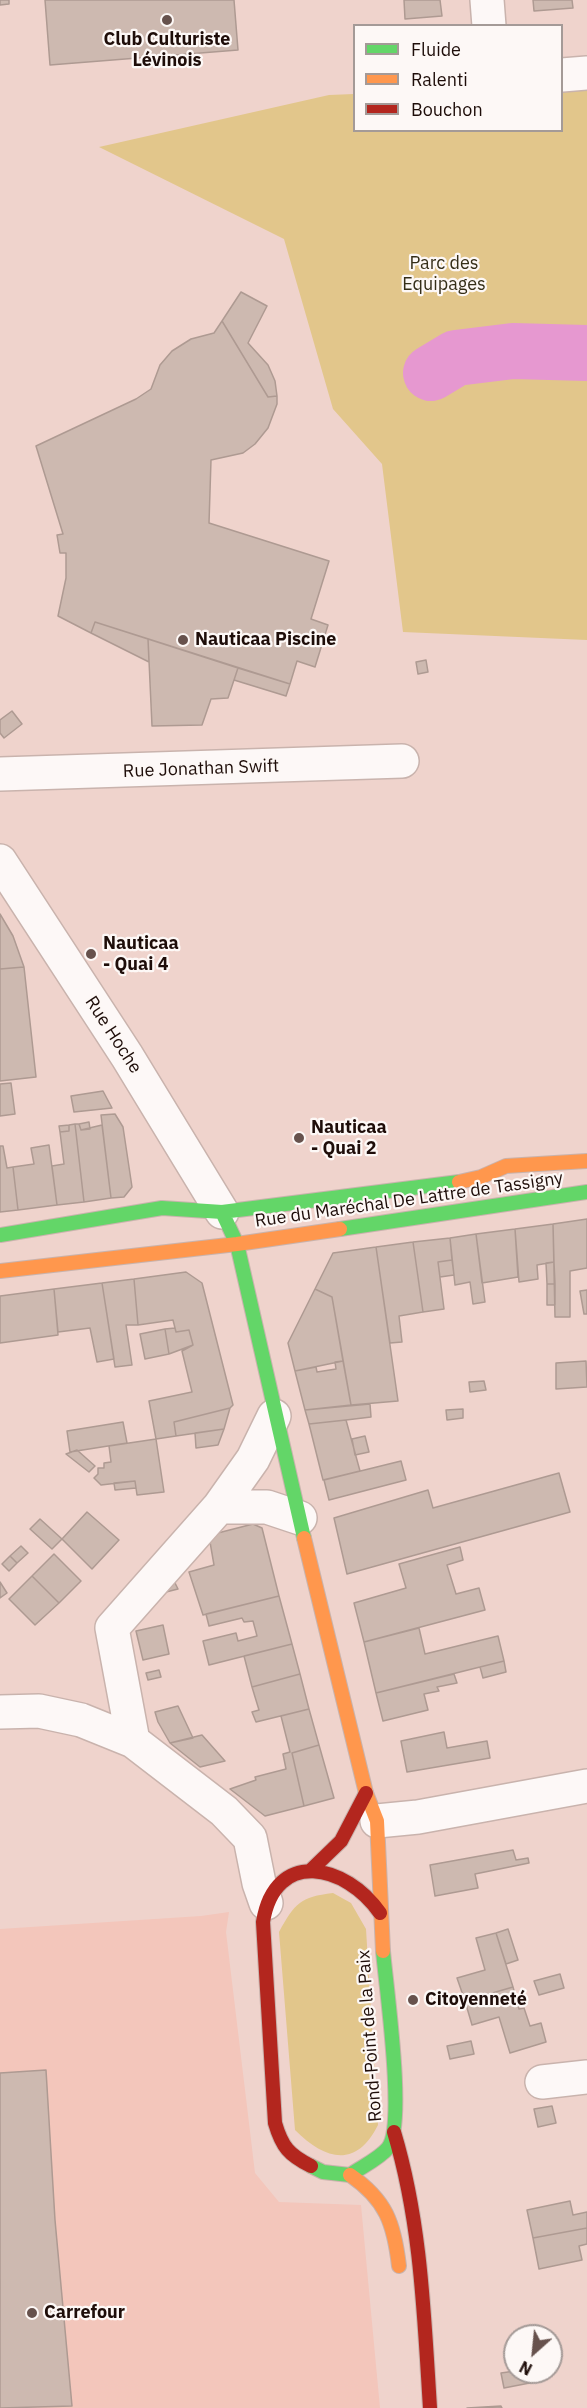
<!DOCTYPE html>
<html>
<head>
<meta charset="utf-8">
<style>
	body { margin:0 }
	#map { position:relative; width:587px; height:2408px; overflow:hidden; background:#efd3cc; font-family:"IBM Plex Sans",sans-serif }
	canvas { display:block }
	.legend { position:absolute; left:353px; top:24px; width:210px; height:108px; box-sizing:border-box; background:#fdf8f6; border:2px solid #a49a97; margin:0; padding:8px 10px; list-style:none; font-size:18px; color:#1e0d09 }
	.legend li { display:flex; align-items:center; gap:12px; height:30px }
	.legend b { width:30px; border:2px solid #a49a97 }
	.north { position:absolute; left:503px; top:2324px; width:60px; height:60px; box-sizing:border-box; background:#fdf8f6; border:2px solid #a49a97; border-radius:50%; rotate:207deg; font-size:16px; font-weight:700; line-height:24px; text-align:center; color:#1e0d09 }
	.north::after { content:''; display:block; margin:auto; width:21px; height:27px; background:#67524d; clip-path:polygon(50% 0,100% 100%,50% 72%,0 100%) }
</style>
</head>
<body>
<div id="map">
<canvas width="587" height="2408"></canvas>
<ul class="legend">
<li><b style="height:8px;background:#63d668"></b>Fluide</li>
<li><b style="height:8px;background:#ff974d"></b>Ralenti</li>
<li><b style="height:8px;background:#b3261e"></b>Bouchon</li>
</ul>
<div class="north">N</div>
</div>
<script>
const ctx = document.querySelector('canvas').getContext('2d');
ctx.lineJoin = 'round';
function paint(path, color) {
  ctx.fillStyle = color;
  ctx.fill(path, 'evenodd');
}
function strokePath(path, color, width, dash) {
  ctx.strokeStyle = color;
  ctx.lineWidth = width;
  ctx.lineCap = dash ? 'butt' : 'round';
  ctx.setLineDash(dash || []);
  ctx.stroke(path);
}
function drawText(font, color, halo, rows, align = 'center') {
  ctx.font = font + ' "IBM Plex Sans",sans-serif';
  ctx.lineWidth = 4.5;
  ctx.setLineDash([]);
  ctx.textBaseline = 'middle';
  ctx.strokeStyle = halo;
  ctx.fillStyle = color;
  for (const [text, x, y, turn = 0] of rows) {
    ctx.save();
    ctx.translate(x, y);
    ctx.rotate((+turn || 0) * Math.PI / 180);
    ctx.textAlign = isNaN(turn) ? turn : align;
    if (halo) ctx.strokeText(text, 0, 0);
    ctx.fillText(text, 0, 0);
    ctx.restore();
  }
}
paint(new Path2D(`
	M229 1912 226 1932 255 2173 279 2202 361 2205 380 2408H0V1929L201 1916Z`), '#f3c6bb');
paint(new Path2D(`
	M587 90V640L403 632 382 464 333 409 284 239 99 147 329 95 354 94V130H562V91Z
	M333 1893 351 1903 366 1929 378 2125C356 2169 325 2160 295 2130L279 1932C295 1903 300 1897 333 1893Z`), '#e2c68b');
strokePath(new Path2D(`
	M431 373 456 358 513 351 587 353`), '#e698d0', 56);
const building = new Path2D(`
	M0 0H9V4L0 5Z
	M45 0H234L238 50 50 65Z
	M404 0H440L442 16 405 19Z
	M533 0H572L573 8 534 11Z
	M241 292 267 306 248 343 268 365 275 381 277 396 268 397 222 321Z
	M222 321 268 397 277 396V404L268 428 255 444 243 453 211 460 209 523 329 561 311 619 328 625 315 667 297 661 290 684 95 622 91 633 58 616 66 578V553H60L57 535 63 534 36 446 136 399 151 389 160 365 172 351 191 339 214 333Z
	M95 622 148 639 149 662 91 633Z
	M148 639 238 668 228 698 211 699 202 725 152 726Z
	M426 660 428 672 418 674 416 662Z
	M238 668 290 684 286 696 234 680Z
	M12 711 22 724 4 738 0 733V720Z
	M0 914 13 936 24 967 0 969Z
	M24 967 36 1077 0 1081V969Z
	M11 1083 15 1114 0 1116V1084Z
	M103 1091 112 1108 74 1112 71 1096Z
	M115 1114 123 1127 132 1187 124 1197 111 1198 101 1115Z
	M89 1122 90 1129 81 1130 79 1124Z
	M75 1124H79L81 1130 102 1125 111 1198 84 1202Z
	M75 1124 84 1202 57 1205 52 1166 64 1164 60 1132 69 1131V1125Z
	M69 1125V1131L60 1132 59 1126Z
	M49 1145 57 1205 18 1210 13 1167 34 1164 31 1148Z
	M0 1146H3L7 1168 13 1167 18 1210 0 1212Z
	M587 1219V1268L570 1271V1317H555L553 1224Z
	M553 1224 554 1262 537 1265 538 1279 519 1282 515 1229Z
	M515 1229 518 1277 482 1283 476 1234Z
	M476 1234 485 1302 473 1304 470 1282 455 1285 450 1238Z
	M450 1238 452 1260 438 1262 444 1309 423 1312 413 1242Z
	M413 1242 423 1312 399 1316 402 1342 390 1343 376 1247Z
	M376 1247 398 1401 351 1405 332 1297 315 1289 333 1253Z
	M452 1260 454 1275 440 1277 438 1262Z
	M554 1262 555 1284H547L546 1263Z
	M186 1272 202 1283 233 1405 230 1408 174 1422 176 1436 156 1439 149 1401 192 1392 182 1351 193 1345 189 1330 176 1332 173 1320 138 1325 134 1279Z
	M134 1279 138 1325H126L132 1365 115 1367 102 1283Z
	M102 1283 114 1359 97 1362 90 1328 58 1332 54 1289Z
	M547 1284H555V1305H547Z
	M54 1289 58 1335 0 1343V1296Z
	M315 1289 332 1297 343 1361 295 1371 288 1343Z
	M587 1290V1314H584L580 1291Z
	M175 1328 176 1332 189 1330 193 1345 169 1354 165 1329Z
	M165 1329 169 1354 145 1359 140 1334Z
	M343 1361 351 1405 305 1410 295 1371 316 1367 317 1372 336 1369 335 1362Z
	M586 1361 587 1387 556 1389V1363Z
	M484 1381 486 1390 470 1392 469 1382Z
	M370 1404 371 1417 346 1420 309 1424 305 1410Z
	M230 1408 224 1429 176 1436 174 1422Z
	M463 1409V1418L447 1420 446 1410Z
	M346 1420 360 1471 323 1480 309 1424Z
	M123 1422 127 1443 70 1452 67 1431Z
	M224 1429 218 1445 196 1448 195 1433Z
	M365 1436 369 1452 355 1455 352 1439Z
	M156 1439 164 1492 137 1495 135 1481 101 1485 94 1478 98 1474V1468H104V1463L111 1462 109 1446Z
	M77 1450 95 1466 89 1472 66 1454Z
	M401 1461 406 1480 329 1500 324 1480Z
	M559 1473 570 1512 347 1574 334 1518 428 1490 433 1508Z
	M135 1481 136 1488 115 1490 114 1483Z
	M87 1512 119 1540 92 1569 62 1539Z
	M40 1519 62 1539 52 1549 30 1529Z
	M253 1524 262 1528 279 1596 203 1615 189 1572 214 1565 210 1542 214 1534Z
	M21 1546 28 1553 17 1563 10 1556Z
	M460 1547 463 1560 447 1565 456 1594 479 1588 485 1610 364 1642 354 1603 406 1588 399 1564Z
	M54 1554 81 1581 59 1603 32 1576Z
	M10 1556 17 1563 9 1571 2 1564Z
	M32 1576 59 1603 35 1625 9 1599Z
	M173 1579 178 1589 162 1593Z
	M0 1582 7 1593 0 1598Z
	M279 1596 292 1644 209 1665 203 1641 236 1633 238 1641 257 1636 253 1621 244 1622 242 1618 209 1626 206 1614Z
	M163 1625 169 1654 143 1660 136 1631Z
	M419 1628 425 1654 498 1636 504 1661 376 1693 364 1642Z
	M292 1644 300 1674 252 1687 244 1656Z
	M504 1661 506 1672 483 1678 480 1667Z
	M159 1670 161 1677 148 1680 146 1673Z
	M300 1674 309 1709 256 1722 252 1712 259 1710 252 1687Z
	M454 1674 457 1683 437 1687 439 1691 424 1694 428 1710 383 1721 376 1693Z
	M178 1706 193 1738 170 1743 158 1722 155 1712Z
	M309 1709 319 1745 292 1753 304 1806 265 1816 230 1789 256 1780 255 1777 286 1769 283 1754 290 1752 281 1716Z
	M444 1732 447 1748 487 1741 490 1758 407 1772 401 1741Z
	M202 1735 225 1761 200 1767 170 1743Z
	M319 1745 334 1798 304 1806 292 1753Z
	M513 1850 516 1860 528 1858 529 1863 475 1874 478 1888 435 1896 430 1865Z
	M508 1929 518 1960 506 1964 496 1933Z
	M496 1933 513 1987 465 2001 457 1978 485 1970 476 1938Z
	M560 1974 564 1988 539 1995 534 1981Z
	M513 1987 519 2009 524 2008 530 2026 541 2023 546 2042 510 2053 499 2017 472 2025 465 2001Z
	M471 2041 474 2054 450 2059 447 2046Z
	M46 2070 55 2220 72 2406 0 2408V2073Z
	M552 2106 556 2123 538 2127 534 2109Z
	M570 2201 573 2215 587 2212V2228L533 2238 527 2210Z
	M587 2228V2244L579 2246 582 2260 539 2269 533 2238Z
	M515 2371 539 2372 540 2381 504 2388 501 2373Z
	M501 2406 502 2408H467Z`);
paint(building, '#cdb9b0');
strokePath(building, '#ae9a92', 1.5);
const street = new Path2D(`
	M487 0 489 26
	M562 75 587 73
	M0 774 402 761
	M0 861 127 1056 222 1212
	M219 1507H267L300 1518
	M0 1712 39 1711 81 1720 133 1741 224 1811 250 1838 259 1883 266 1903
	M133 1741 112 1628 219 1507 253 1459 274 1416
	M377 1821 418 1817 587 1786
	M542 2082 587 2077`);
const fast = new Path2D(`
	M222 1212 237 1244 304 1538
	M340 1229 587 1192
	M0 1235 162 1208 222 1212 459 1182
	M311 2166 323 2172 350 2175C361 2167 379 2159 388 2148 406 2125 386 1986 383 1951`);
const slow = new Path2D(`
	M459 1182 481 1177 506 1166 587 1161
	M0 1271 237 1244 340 1229
	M304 1538 366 1793 377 1821 383 1951
	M350 2175C386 2200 394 2223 399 2266`);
const jam = new Path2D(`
	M310 1871 341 1841 366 1793
	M394 2132C421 2222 424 2314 430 2408
	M311 2166C289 2155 282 2147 275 2123L263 1922C275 1848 346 1864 380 1913`);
strokePath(street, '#c9b3ad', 36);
strokePath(fast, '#c9b3ad', 16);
strokePath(slow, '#c9b3ad', 16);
strokePath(jam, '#c9b3ad', 16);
strokePath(street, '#fdf8f7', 33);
strokePath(fast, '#63d668', 14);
strokePath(slow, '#ff974d', 14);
strokePath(jam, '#b3261e', 14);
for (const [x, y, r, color] of [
	[167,20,6,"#67524d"],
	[183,640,6,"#67524d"],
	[91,954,6,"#67524d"],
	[299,1138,6,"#67524d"],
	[413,2000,6,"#67524d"],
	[32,2313,6,"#67524d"]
]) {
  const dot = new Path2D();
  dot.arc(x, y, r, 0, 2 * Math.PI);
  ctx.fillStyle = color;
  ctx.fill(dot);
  strokePath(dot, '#fdf8f6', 2);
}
drawText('bold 18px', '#1e0d09', '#fdf8f6', [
	["Club Culturiste",167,40,"center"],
	["Lévinois",167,61,"center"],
	["Nauticaa Piscine",195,640],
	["Nauticaa",103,944],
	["- Quai 4",103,965],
	["Nauticaa",311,1128],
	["- Quai 2",311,1149],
	["Citoyenneté",425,2000],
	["Carrefour",44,2313]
], 'left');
drawText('18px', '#352e18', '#fdf8f6', [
	["Parc des",444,264],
	["Equipages",444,285]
]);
drawText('18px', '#1e0d09', '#fdf8f6', [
	["Rue Jonathan Swift",201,769,-2],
	["Rue Hoche",113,1035,57],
	["Rue du Maréchal De Lattre de Tassigny",409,1200,-8],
	["Rond-Point de la Paix",370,2036,-94]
]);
</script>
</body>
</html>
